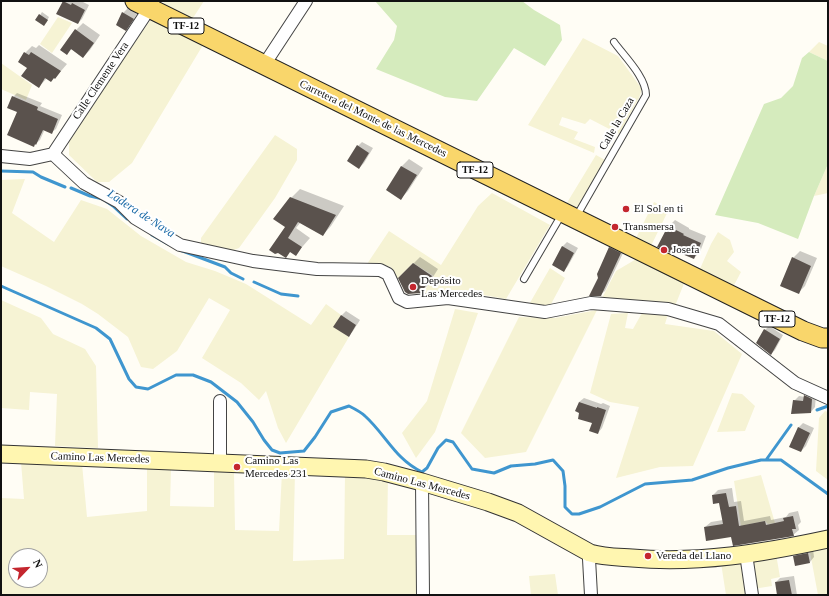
<!DOCTYPE html>
<html>
<head>
<meta charset="utf-8">
<style>
	body { margin:0 }
	#map { position:relative; width:829px; height:596px; overflow:hidden; background:#fffdf5; font-family:Georgia,serif }
	canvas { display:block }
	.frame { position:absolute; inset:0; border:2px solid #111; pointer-events:none }
	.north { position:absolute; left:8px; top:548px; width:40px; height:40px; box-sizing:border-box; background:#fff; border:1px solid #a0a0a0; border-radius:50%; rotate:65deg; font-size:11px; font-weight:700; line-height:16px; text-align:center; color:#111 }
	.north::after { content:''; display:block; margin:auto; width:14px; height:18px; background:#c4262e; clip-path:polygon(50% 0,100% 100%,50% 72%,0 100%) }
</style>
</head>
<body>
<div id="map">
<canvas width="829" height="596"></canvas>
<div class="frame"></div>
<div class="north">N</div>
</div>
<script>
const ctx = document.querySelector('canvas').getContext('2d');
ctx.lineJoin = 'round';
function paint(path, color) {
  ctx.fillStyle = color;
  ctx.fill(path, 'evenodd');
}
function strokePath(path, color, width, dash) {
  ctx.strokeStyle = color;
  ctx.lineWidth = width;
  ctx.lineCap = dash ? 'butt' : 'round';
  ctx.setLineDash(dash || []);
  ctx.stroke(path);
}
function drawText(font, color, halo, rows, align = 'center') {
  ctx.font = font + ' Georgia,serif';
  ctx.lineWidth = 4;
  ctx.setLineDash([]);
  ctx.textBaseline = 'middle';
  ctx.strokeStyle = halo;
  ctx.fillStyle = color;
  for (const [text, x, y, turn = 0] of rows) {
    ctx.save();
    ctx.translate(x, y);
    ctx.rotate((+turn || 0) * Math.PI / 180);
    ctx.textAlign = isNaN(turn) ? turn : align;
    if (halo) ctx.strokeText(text, 0, 0);
    ctx.fillText(text, 0, 0);
    ctx.restore();
  }
}
paint(new Path2D(`
	M165 1H204L191 21 162 5Z
	M58 17 72 23 52 53 40 44Z
	M152 18 203 45 132 163 109 182H97L69 155V136Z
	M583 38 618 56 642 89 639 98 619 134 590 119 585 124 562 117 559 125 578 132 574 139 595 147 594 153 528 125Z
	M819 42 828 46V61L809 52Z
	M1 63 32 85 26 100 1 89Z
	M275 135 297 149V160L275 198 239 248 229 252 201 246V238Z
	M596 155 605 160 576 210 565 206Z
	M828 164V193L814 196Z
	M25 179 12 213 54 242 81 200 107 209 141 236 186 262 215 271 246 284 311 325 326 304 341 315 334 327 349 337 286 443 278 428 266 391 259 400 241 383 202 358 230 310 209 298 177 351 153 369 141 367 128 337 98 314 82 304 46 286 1 266V180Z
	M492 193 550 225 506 299 455 290 423 293 434 276 413 263 396 280 391 267 379 264H367L389 231 441 265 478 206Z
	M654 202 669 209 650 248 635 240Z
	M718 232 730 240 734 252 727 261 741 272 732 289 699 271 711 244Z
	M638 258 685 281 675 306 602 298 616 271Z
	M550 268 565 278 550 306 527 308Z
	M1 300 41 318 53 334 85 349 96 366 98 448 55 446 57 394 30 392 29 410 1 408Z
	M455 309 478 313 435 432 416 458 402 433 427 401Z
	M597 310 526 452 485 458 461 433 519 317 555 318Z
	M628 313 625 328 633 329 642 313 668 314 665 324 714 331 742 354 693 466 660 467 616 478 639 407 610 402 590 393 611 314Z
	M732 393 742 394 755 406 745 431 717 432Z
	M825 411 828 412V480L816 471 819 418Z
	M21 462 82 464 87 517 147 511V467L171 468 170 506 214 507V471L234 472 235 530 279 531 282 472H295L293 561 344 559 345 473 388 478 387 535H419V595H1V498L24 499ZM16 556H40V580H16Z
	M761 475 775 523 768 524 765 521 741 526 734 481Z
	M828 543V595H818L809 547Z
	M776 554 780 577 771 579 772 586 753 589 748 558Z
	M743 560 748 595H726L721 563Z
	M555 574 558 595H531L529 576Z`), '#f6f3d4');
paint(new Path2D(`
	M375 1H522L534 10 560 25 562 40 545 66 514 48 477 101 445 97 376 69 394 40 397 26Z
	M809 52 828 61V164L814 196 798 239 758 223 715 215 764 104 781 98 793 86 802 58Z`), '#d5ebbd');
paint(new Path2D(`
	M64 1H81L89 5 82 19 78 23Z
	M128 8 137 14 130 25 123 13Z
	M42 12 49 17 46 23 37 20Z
	M83 23 100 35 90 50 83 57 72 49 67 53 62 49 76 30Z
	M39 45 67 64 55 78H47L39 87 28 68 25 53 32 46 36 48Z
	M17 93 42 103 40 106 62 115 56 129 52 132 45 129 40 140 33 146 18 112 13 97Z
	M362 142 373 148 364 163 359 168 358 146Z
	M409 159 423 168 408 191 401 198 387 190 402 166Z
	M300 189 344 206 331 226 323 235 301 222 296 228 310 238 296 254 291 251 285 256 286 227 291 198Z
	M675 220 689 228V229L706 236 700 252 694 258 676 250 659 246 669 226Z
	M567 242 578 248 568 266 564 271 553 265 563 246Z
	M614 244 625 249 605 291 600 295 599 278 610 248Z
	M800 251 817 258 805 286 798 293 793 258Z
	M420 257 438 269 428 285 421 292 399 278Z
	M346 311 360 320 353 331 349 336 335 327 342 315Z
	M769 326 783 335 775 350 771 354 765 330Z
	M809 391 816 395 815 407 811 412 794 401 799 396 805 397Z
	M584 398 601 404 603 403 610 406 602 428 598 433 579 402Z
	M803 423 814 428 806 446 801 451 798 428Z
	M732 488 734 502 741 501 744 521 770 516 771 520 786 517 789 513 798 511 801 522 798 525 799 530 793 535 732 536 705 527 711 522 723 520 720 502 713 495 718 490Z
	M813 549 814 557 810 562 794 557 799 552Z
	M794 576 797 595H778L776 582 780 578Z`), '#0003');
strokePath(new Path2D(`
	M1 171 33 172 41 177 65 187
	M71 188 90 196 103 199 113 206 127 219
	M152 235 168 244
	M180 250 225 267 231 273 243 279
	M254 282 281 294 298 296
	M1 286 96 328 110 339 129 379 136 387 148 389 176 375H193L211 382 237 402 253 422 264 440 272 450 280 453 304 451 315 437 331 412 349 406C355 409 361 412 365 416 386 435 395 459 422 472L427 468 438 448 446 440 453 442 472 469 494 473 511 466 535 464 553 460 563 471 565 486V507L572 514H579L600 507 645 484 692 480 728 468 761 460H781L828 494
	M817 410 828 406
	M766 460 791 425`), '#3f96cf', 3);
paint(new Path2D(`
	M63 1 71 5 72 3 85 10 78 24 56 14Z
	M122 12 134 19 126 31 116 25Z
	M39 14 48 20 44 26 35 20Z
	M75 29 94 43 83 58 71 49 67 55 60 50Z
	M24 52 29 55 31 52 61 71 55 79 54 78 51 82 45 78 39 88 21 76 27 68 18 62Z
	M12 96 38 107 37 110 58 119 52 134 43 130 36 145 35 144 34 147 7 135 17 112 7 108Z
	M357 145 369 153 359 169 347 161Z
	M401 166 417 175 401 200 386 190Z
	M290 197 336 215 323 236 298 222 288 238 302 247 296 256 290 252 286 258 278 253 275 254 269 250 285 227 273 219Z
	M668 226 684 234 683 235 701 243 694 259 675 251 673 254 657 247Z
	M562 246 574 253 564 272 552 265Z
	M609 247 621 253 601 296H589L598 278 597 274Z
	M792 257 811 266 799 294 780 286Z
	M413 263 432 276 421 293 408 294 405 292 398 278Z
	M341 315 356 325 349 337 333 327Z
	M764 329 780 339 771 355 756 343Z
	M804 395 812 399 811 413 791 414 793 400 803 401Z
	M579 402 597 408V407L606 410 598 434 589 431 592 423 578 419 579 413 575 411Z
	M798 427 810 433 801 452 789 447Z
	M726 493 729 507 736 506 739 526 765 521 766 525 784 521 783 518 793 516 796 529H792L794 536 733 546 731 537 706 541 704 527 723 524 719 503 713 504 712 495Z
	M808 553 810 563 795 566 793 556Z
	M789 580 792 595H777L775 582Z`), '#5a524d');
const service = new Path2D(`
	M576 217 646 95C646 77 624 56 614 42
	M524 279 562 214`);
const minor = new Path2D(`
	M264 65 306 1
	M53 154 153 3
	M1 156 30 159 53 154 84 183 119 202 135 218 180 245 253 261 317 269 380 270 388 274 399 298 407 302 448 298 545 312 591 303 668 309 719 324 795 383 828 398
	M220 463V401
	M422 482 423 595
	M590 553 589 559 591 595
	M746 554 752 595`);
const secondary = new Path2D(`
	M1 454 366 469 384 472 422 482 488 502 518 513 590 553C603 557 617 557 632 558 698 564 763 553 828 539`);
const primary = new Path2D(`
	M135 1 803 331 822 338H828`);
strokePath(service, '#444', 8);
strokePath(minor, '#444', 14);
strokePath(secondary, '#333', 19);
strokePath(primary, '#222', 21);
strokePath(service, '#fff', 6);
strokePath(minor, '#fff', 12);
strokePath(secondary, '#fff6b0', 17);
strokePath(primary, '#f9d66b', 19);
for (const [x, y, r, color] of [
	[626,209,4,"#c4262e"],
	[615,227,4,"#c4262e"],
	[664,250,4,"#c4262e"],
	[413,287,4,"#c4262e"],
	[237,467,4,"#c4262e"],
	[648,556,4,"#c4262e"]
]) {
  const dot = new Path2D();
  dot.arc(x, y, r, 0, 2 * Math.PI);
  ctx.fillStyle = color;
  ctx.fill(dot);
  strokePath(dot, '#fff', 1.5);
}
for (const [x, y, w] of [
	[186,26,36],
	[475,170,36],
	[777,319,36]
]) {
  const box = new Path2D();
  box.roundRect(x - w / 2, y - 8, w, 16, 3);
  ctx.fillStyle = '#fff';
  ctx.fill(box);
  strokePath(box, '#111', 1);
}
drawText('bold 10px', '#111', null, [
	["TF-12",186,26],
	["TF-12",475,170],
	["TF-12",777,319]
]);
drawText('11px', '#111', '#fff', [
	["Calle Clemente Vera",101,81,-56],
	["Carretera del Monte de las Mercedes",373,119,26],
	["Calle la Caza",617,124,-60],
	["Camino Las Mercedes",100,458,2],
	["Camino Las Mercedes",422,484,15]
]);
drawText('11px', '#111', '#fff', [
	["El Sol en ti",634,209],
	["Transmersa",623,227],
	["Josefa",672,250],
	["Depósito",421,281],
	["Las Mercedes",421,294],
	["Camino Las",245,461],
	["Mercedes 231",245,474],
	["Vereda del Llano",656,556]
], 'left');
drawText('italic 12px', '#1768a6', '#fff', [
	["Ladera de Nava",141,214,33]
]);
</script>
</body>
</html>
